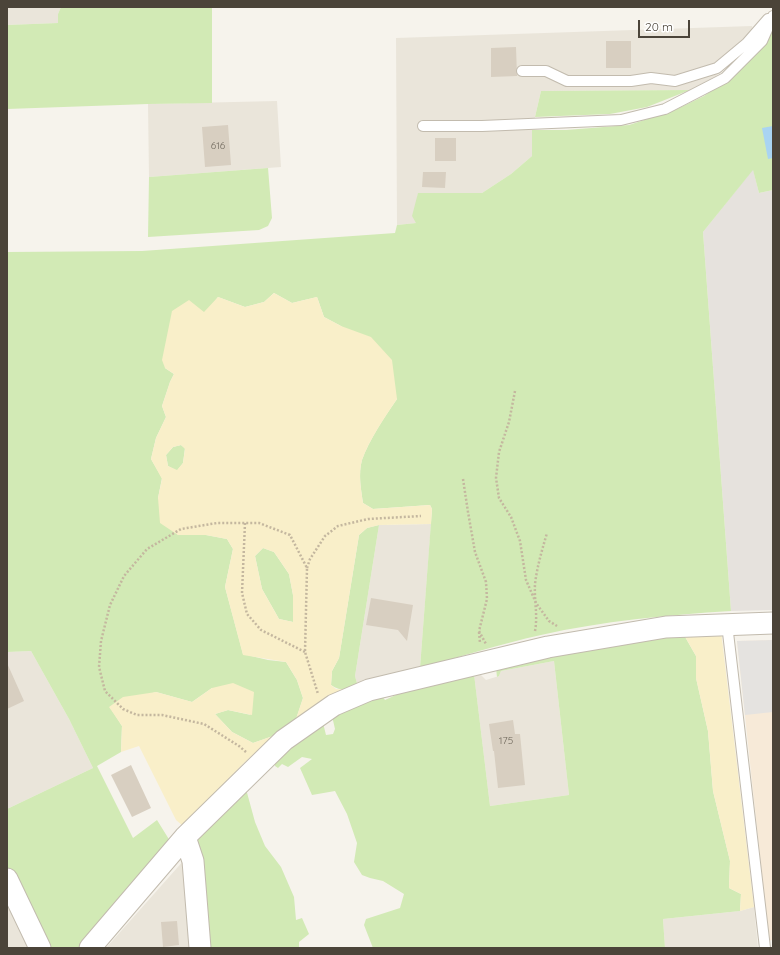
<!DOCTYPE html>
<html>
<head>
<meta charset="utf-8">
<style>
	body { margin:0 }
	#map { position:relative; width:780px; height:955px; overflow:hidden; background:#f6f3ec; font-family:Quicksand,sans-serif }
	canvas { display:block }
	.frame { position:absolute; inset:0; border:8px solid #4b4439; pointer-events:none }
	.scale { position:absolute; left:638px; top:20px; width:52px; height:18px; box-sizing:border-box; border:2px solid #4b4439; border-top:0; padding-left:5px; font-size:12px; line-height:14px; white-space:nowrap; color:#4b4439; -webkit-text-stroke:3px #fff; paint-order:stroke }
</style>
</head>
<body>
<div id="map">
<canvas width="780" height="955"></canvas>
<div class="frame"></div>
<div class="scale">20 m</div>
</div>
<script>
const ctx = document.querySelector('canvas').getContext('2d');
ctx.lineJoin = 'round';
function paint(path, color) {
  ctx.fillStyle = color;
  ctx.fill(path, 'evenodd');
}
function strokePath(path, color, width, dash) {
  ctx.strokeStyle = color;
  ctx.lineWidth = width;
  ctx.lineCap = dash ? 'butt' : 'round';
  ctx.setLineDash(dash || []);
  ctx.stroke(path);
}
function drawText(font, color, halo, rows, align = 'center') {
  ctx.font = font + ' Quicksand,sans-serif';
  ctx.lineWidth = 3.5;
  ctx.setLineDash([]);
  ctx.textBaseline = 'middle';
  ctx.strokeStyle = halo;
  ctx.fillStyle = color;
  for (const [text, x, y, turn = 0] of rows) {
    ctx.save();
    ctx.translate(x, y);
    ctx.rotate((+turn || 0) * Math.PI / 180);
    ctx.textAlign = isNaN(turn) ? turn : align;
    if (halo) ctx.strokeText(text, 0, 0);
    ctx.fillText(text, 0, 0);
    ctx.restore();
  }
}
paint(new Path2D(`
	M7 7H61L58 14 59 23 7 25Z
	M752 26 755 39 716 76 690 90 541 91 532 130V156L511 174 482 193H418L416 223 397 225 396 38Z
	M277 101 281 167 149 177 148 104Z
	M431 524 420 668 358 687 355 676 379 525Z
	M31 651 69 719 93 768 7 809V652Z
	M554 661 569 795 490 806 474 674 481 675 486 680 499 676 501 671Z
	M185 859 196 948H106Z
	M7 900 31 948H7Z
	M754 907 758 948H665L663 919 740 911Z`), '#eae5da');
paint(new Path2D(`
	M773 640V940L769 941 737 641Z`), '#f7ead8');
paint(new Path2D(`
	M753 169 759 193 773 190V610L731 611 703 232Z`), '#e6e2dd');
paint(new Path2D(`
	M61 7H212V103L148 104 7 109V25L58 23V14Z
	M773 30V190L759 193 753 170 703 232 731 611C667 615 603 621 541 635 500 644 460 657 420 668L432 509 430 505 373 509 363 503C361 490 358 474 362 460 369 440 385 416 397 399L341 326 324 317 317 297 292 303 274 293 264 302 245 307 218 297 165 368 174 374 170 382 162 406 166 417 156 438 151 459 162 478 158 498 178 535H206L227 539 233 549 225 587 243 654 268 660 286 662 297 680 303 698 294 725 273 736 253 743 232 732 215 714 228 710 251 715 212 688 192 702 156 692 110 707 122 726 121 752 97 766 133 838 157 820 170 841 80 948H45L7 869V809L93 768 69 719 31 651 7 652V252L142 251 395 233 397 225 416 223 412 216 418 193H482L511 174 532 156V130H566L629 125 675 110 704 96 722 83 764 46Z
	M690 90 647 107 610 114 535 117 541 91Z
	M268 168 272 218 268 226 259 230 148 237 149 177Z
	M181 445 185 448 183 463 177 471 168 466 166 455 173 447Z
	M379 525 355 676 358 687C349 691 340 691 331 685L332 671 339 658 359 535 367 528Z
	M263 548 274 552 289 574 293 595V622L279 619 262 589 255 556Z
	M684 635 696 656V678L708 731 713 791 730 861 729 888 741 894 740 911 663 919 665 948H373L364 925 366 919 400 908 404 894 383 881 370 878 362 875 354 862 357 843 347 814 335 791 312 795 300 768 312 759 302 757 288 767 282 764 278 768 275 766V761L281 753 323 723 326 735 333 734 335 729 332 716 381 695 385 700 398 694 474 674 490 806 569 795 554 661 501 671 499 676 497 677 496 668 553 652Z
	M246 789 255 822 265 846 281 867 294 897 296 920 302 918 309 934 299 942V948H205L196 838Z`), '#d2eab5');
paint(new Path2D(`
	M274 293 292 303 317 297 324 317 341 326 371 337 392 360 397 399C385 417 369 440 362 460 358 474 361 490 363 503L373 509 430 505 432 509 431 524 379 525 367 528 359 535 339 658 332 671 331 685 336 689 349 690 294 725 303 698 297 680 286 662 243 655 225 587 233 549 227 539 206 535H178L160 523 158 498 162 479 151 459 156 438 166 417 162 406 170 382 174 374 165 368 162 360 172 311 189 300 204 312 218 297 245 307 264 302ZM181 445 185 449 183 463 177 470 168 466 166 455 173 447ZM263 548 274 552 289 574 293 595V622L279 619 262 589 255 556Z
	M721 631 754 907 740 911 741 894 729 888 730 861 713 791 708 731 696 678V656L684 635Z
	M233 683 254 692 252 715 228 710 215 714 232 732 253 743 273 736 243 764 183 826 176 820 139 746 121 752 122 726 109 707 123 697 156 692 192 702 212 688Z`), '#f9efc9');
paint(new Path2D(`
	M773 640V712L745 715 737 641Z`), '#e5e3e0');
paint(new Path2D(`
	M773 126V158L768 159 762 128Z`), '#a9d4f2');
paint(new Path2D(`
	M606 41H631V68H606Z
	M516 47 517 76 491 77V48Z
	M228 125 231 165 205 167 202 127Z
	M435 138H456V161H435Z
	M423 172H446L445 188 422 187Z
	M371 598 413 605 407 641 398 630 366 625Z
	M7 663 24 701 7 709Z
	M513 720 515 734H520L525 785 498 788 494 751H493L489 724Z
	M131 765 151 808 132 817 111 775Z
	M177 921 179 945 163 947 161 922Z`), '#d8cfc1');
const lane = new Path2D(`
	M522 71H546L567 81H631L651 78 675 81 717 68 747 43 768 19
	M423 126H482L621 120 665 109 725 78 762 41 773 16
	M727 624 765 948`);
const street = new Path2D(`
	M185 837 193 861 200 948
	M7 879 40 948
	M90 948 185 837 284 740 334 705 369 690 548 647 666 627 773 623`);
strokePath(lane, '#c2bbae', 12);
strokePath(street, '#c2bbae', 23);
strokePath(new Path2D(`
	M515 391 509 422 499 452 496 478 499 498 511 517 520 541 526 580 536 603 549 621 557 626
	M463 479 468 512 475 552 486 582 487 599 479 631 486 644
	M245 523 242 593 247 614 261 630 305 652
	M307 568 310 559 325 536 338 526 368 519 421 516
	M535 631C538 615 534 600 535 584 537 567 542 550 547 533
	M479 632 480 643
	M246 752 239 746 204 724 162 715H137L123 709 105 691 99 667 101 641 110 605 124 576 147 549 181 529 217 523H259L290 535 307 568 305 652 318 694`), '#c4b79f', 2.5, [2, 2]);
strokePath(lane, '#fff', 10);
strokePath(street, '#fff', 21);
drawText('10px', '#6e675b', null, [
	["616",218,146],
	["175",506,741]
]);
</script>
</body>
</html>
